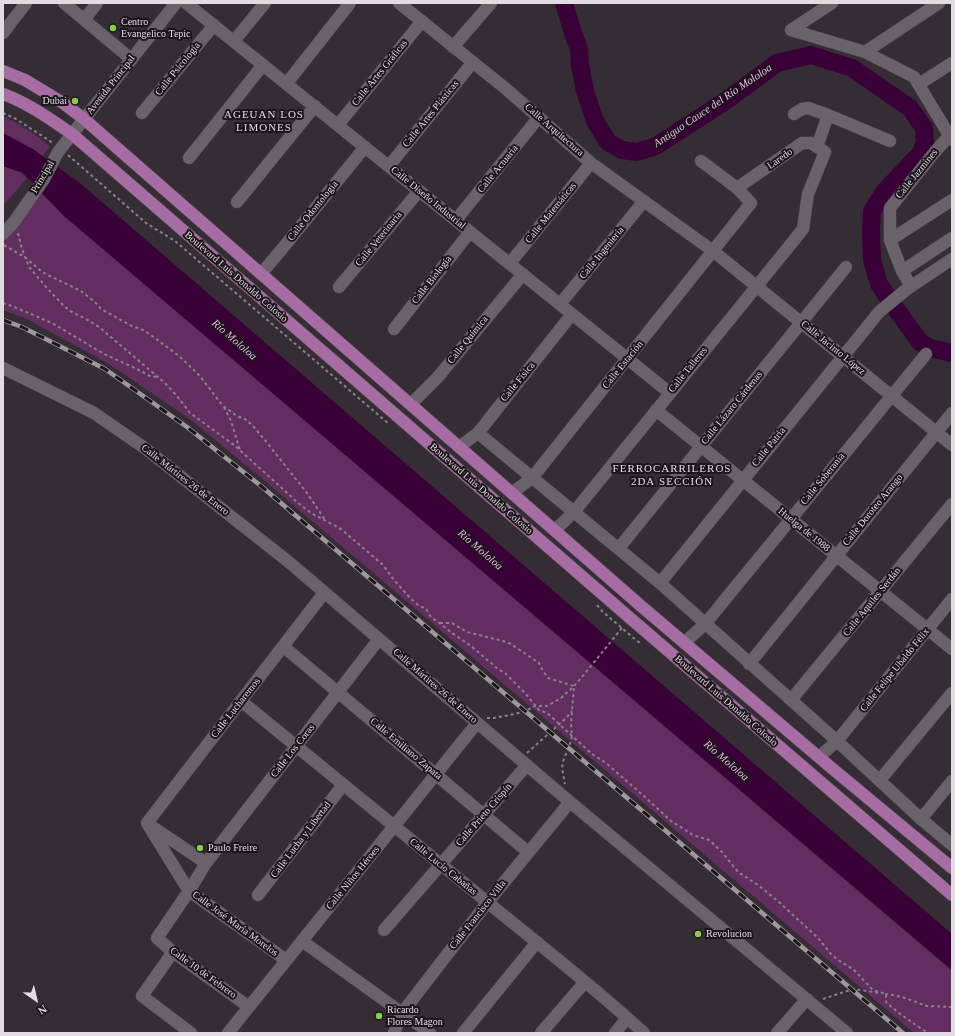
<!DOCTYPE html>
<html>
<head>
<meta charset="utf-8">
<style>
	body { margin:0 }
	#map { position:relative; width:955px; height:1036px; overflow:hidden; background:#342d33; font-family:"Times New Roman",serif }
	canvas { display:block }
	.frame { position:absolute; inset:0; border:4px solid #e1dce0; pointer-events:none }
	.north { position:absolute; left:16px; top:980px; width:40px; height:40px; -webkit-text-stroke:3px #1a1619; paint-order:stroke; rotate:146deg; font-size:11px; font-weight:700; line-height:16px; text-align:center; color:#e1dce0 }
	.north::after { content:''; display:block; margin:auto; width:14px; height:18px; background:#e1dce0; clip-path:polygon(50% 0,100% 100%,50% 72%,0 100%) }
</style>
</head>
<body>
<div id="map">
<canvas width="955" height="1036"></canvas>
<div class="frame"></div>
<div class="north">N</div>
</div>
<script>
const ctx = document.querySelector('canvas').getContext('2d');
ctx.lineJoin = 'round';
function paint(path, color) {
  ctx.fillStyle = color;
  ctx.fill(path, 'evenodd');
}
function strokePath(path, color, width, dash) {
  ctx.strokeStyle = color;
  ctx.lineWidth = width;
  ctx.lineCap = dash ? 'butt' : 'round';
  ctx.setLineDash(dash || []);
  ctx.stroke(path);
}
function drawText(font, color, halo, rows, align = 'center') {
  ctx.font = font + ' "Times New Roman",serif';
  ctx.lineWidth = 4;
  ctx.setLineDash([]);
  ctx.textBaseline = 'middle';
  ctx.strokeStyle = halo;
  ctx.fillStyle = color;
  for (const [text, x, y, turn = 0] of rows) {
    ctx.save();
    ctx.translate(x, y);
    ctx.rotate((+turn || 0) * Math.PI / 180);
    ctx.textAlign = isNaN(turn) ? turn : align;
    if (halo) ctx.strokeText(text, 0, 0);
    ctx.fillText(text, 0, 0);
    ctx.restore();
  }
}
paint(new Path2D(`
	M3 116C20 124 36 134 50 147L42 156 35 150 3 133Z
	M3 166 21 173 27 178 3 206Z
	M36 188 64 216 952 971V1033H914L265 481 191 420 109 364 27 319 3 310V225L5 224Z`), '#612e5f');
paint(new Path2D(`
	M3 133 34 150 81 184 952 934V970L64 216 22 172 3 166Z`), '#3a0139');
strokePath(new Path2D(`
	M564 3 573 33 579 49 580 65 585 91 595 121 608 142 622 150 637 152 656 146 727 100 777 63 811 55 852 68 910 108 924 128 925 143 920 154 885 191 872 211 871 230 872 260 879 284 891 302 920 342 930 348 952 353`), '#3a0139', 18);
const minor = new Path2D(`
	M64 3 131 59
	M186 3 670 393
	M399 3 505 88 591 163 713 251 952 445
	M84 20 97 3
	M791 30 865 52 914 77 952 140
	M791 30 832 3
	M3 33 26 3
	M234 41 265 3
	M453 47 491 3
	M865 52 939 3
	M287 83 350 3
	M919 84 952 63
	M142 113 214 25
	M794 114 802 109 808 108 828 115 890 141
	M338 125 422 21
	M817 147 828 115
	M189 158 263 65
	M701 161 737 188
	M389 166 473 62
	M237 202 315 106
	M456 220 539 117
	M3 234 14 222 44 179 58 152 176 3
	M890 240 952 200
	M510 263 591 163
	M902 271 952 238
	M261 274 287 243 365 147
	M911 286 902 271 890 240V208L934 153 949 136 952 134
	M339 287 419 191
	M560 304 644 201
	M394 329 470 232
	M3 368 94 413 146 449 290 563 570 802 847 1033
	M411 404 438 377 523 274
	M656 410 952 649
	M478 433 660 583 837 741 921 819 952 845
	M459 447 478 433 572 314
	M512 493 532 478 751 203 737 188 802 143H811L825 152 808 194 803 229 574 512 555 530
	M619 548 846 267
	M660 583 879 312 907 289 952 259
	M684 643 705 624 926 354
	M284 647 528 852
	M749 664 952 413
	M791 700 952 504
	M241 701C321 767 401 832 481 897 536 942 592 985 644 1033
	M819 757 837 741 952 599
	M880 780 952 693
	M921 819 952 781
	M147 823 324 593
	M147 823 189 891 286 960
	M151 826 206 863
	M258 895 343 785
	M384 930 527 765
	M302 941 430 1033
	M173 952 142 996 191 1033
	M249 1007 173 952 157 938 189 891 206 863 379 639
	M228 1033 477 723
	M394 1033 402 1013 487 903 570 802
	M463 1033 537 942
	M541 1033 585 982
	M615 1033 627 1018
	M777 1033 807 999`);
const major = new Path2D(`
	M3 71 25 80 63 103 84 119 641 606 834 770 952 868
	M3 94C28 103 50 119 72 134L630 618 952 895`);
strokePath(minor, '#4f494e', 13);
strokePath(major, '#4f494e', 13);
strokePath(new Path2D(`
	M3 113 16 119 53 143
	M68 155 146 223 175 241 389 424
	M18 233 22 249 29 267 46 287 63 305 70 311 86 319 99 327 165 383 177 396 190 413 234 445 283 489 298 503 311 513 341 529 383 565 394 580 411 599 418 605 426 609 431 617 438 622 452 633 471 646 498 669 505 673 525 693 539 710 547 713 592 754 606 763 645 797 671 821 679 826 693 835 709 840 722 852 738 872 758 885 779 902 818 938 831 954 838 960 853 969 873 990 886 994V1002C899 1014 913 1023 928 1033
	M4 245 26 258 41 271 48 275 81 291 95 302 101 309 132 326 143 330 151 335 179 356 199 375 223 406 237 416 245 419 252 425 264 439 307 493 325 520
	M3 303 12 306 52 323 104 354 135 368 150 376 157 377
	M224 407 231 421 240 450
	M597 605 603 612 637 641 642 644
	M440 623H452L467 632 503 641 511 644 539 663 543 671 548 678 574 686 571 724 572 736 569 748 564 758 562 768 565 784
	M487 718H494L515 714 525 711 535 706H547L561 698 574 686 582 677 622 628
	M527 753 566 718 572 711
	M885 994 893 995 902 997 927 1006 952 1007
	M823 999 847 991 855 989 879 993`), '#898388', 2, [3, 3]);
strokePath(minor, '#6a626a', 12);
strokePath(major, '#a86ca5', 12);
const rail = new Path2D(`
	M3 320 22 327 105 369 187 427 261 486 903 1033`);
strokePath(rail, '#9e989d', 4.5);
strokePath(rail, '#1a1619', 3, [9]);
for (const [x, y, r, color] of [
	[113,28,4,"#8ace48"],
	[75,101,4,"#8ace48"],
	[200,848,4,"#8ace48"],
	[698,934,4,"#8ace48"],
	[379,1016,4,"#8ace48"]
]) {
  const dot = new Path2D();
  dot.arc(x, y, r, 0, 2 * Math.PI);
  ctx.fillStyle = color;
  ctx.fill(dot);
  strokePath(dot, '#1a1619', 1.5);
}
drawText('10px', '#e1dce0', '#1a1619', [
	["Centro",121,22],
	["Evangelico Tepic",121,34],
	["Dubai",67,101,"right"],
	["Paulo Freire",208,848],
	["Revolucion",706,934],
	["Ricardo",387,1010],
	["Flores Magon",387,1022]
], 'left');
drawText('10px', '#e1dce0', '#1a1619', [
	["Calle Psicología",178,69,-51],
	["Calle Artes Gráficas",380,73,-51],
	["Avenida Principal",111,85,-52],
	["Calle Artes Plásticas",431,114,-51],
	["Calle Arquitectura",554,130,41],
	["Laredo",780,159,-35],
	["Calle Actuaria",498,169,-51],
	["Calle Jazmines",917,174,-51],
	["Principal",43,177,-59],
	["Calle Diseño Industrial",428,198,39],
	["Calle Odontología",313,211,-51],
	["Calle Matemáticas",551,213,-51],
	["Calle Veterinaria",379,239,-51],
	["Calle Ingeniería",602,253,-51],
	["Boulevard Luis Donaldo Colosio",236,277,41],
	["Calle Biología",432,280,-52],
	["Calle Química",468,340,-51],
	["Calle Jacinto López",833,348,39],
	["Calle Estación",623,365,-51],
	["Calle Talleres",688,370,-51],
	["Calle Física",518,382,-51],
	["Calle Lázaro Cárdenas",732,408,-51],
	["Calle Patria",769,447,-51],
	["Calle Soberanía",823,479,-51],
	["Calle Mártires 26 de Enero",185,480,38],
	["Boulevard Luis Donaldo Colosio",481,489,41],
	["Calle Doroteo Arango",873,510,-51],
	["Huelga de 1988",804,530,39],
	["Calle Aquiles Serdán",872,602,-51],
	["Calle Felipe Ubaldo Félix",895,670,-51],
	["Calle Mártires 26 de Enero",435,686,41],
	["Boulevard Luis Donaldo Colosio",726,701,41],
	["Calle Lucharemos",236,708,-52],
	["Calle Emiliano Zapata",406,749,40],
	["Calle Los Coras",293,751,-52],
	["Calle Prieto Crispín",484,815,-49],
	["Calle Lucha y Libertad",301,840,-53],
	["Calle Lucio Cabañas",443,867,39],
	["Calle Niños Héroes",353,878,-51],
	["Calle Francisco Villa",478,915,-52],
	["Calle José María Morelos",235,924,36],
	["Calle 10 de Febrero",203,973,36]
]);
drawText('italic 11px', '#f7b4f2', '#1a1619', [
	["Antiguo Cauce del Río Mololoa",713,106,-34],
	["Río Mololoa",234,340,41],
	["Río Mololoa",480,550,41],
	["Río Mololoa",726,761,41]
]);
ctx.letterSpacing = '1px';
drawText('11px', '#e1dce0', '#1a1619', [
	["AGEUAN LOS",264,115],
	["LIMONES",264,128],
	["FERROCARRILEROS",672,469],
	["2DA SECCIÓN",672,482]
]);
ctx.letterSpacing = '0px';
</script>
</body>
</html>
